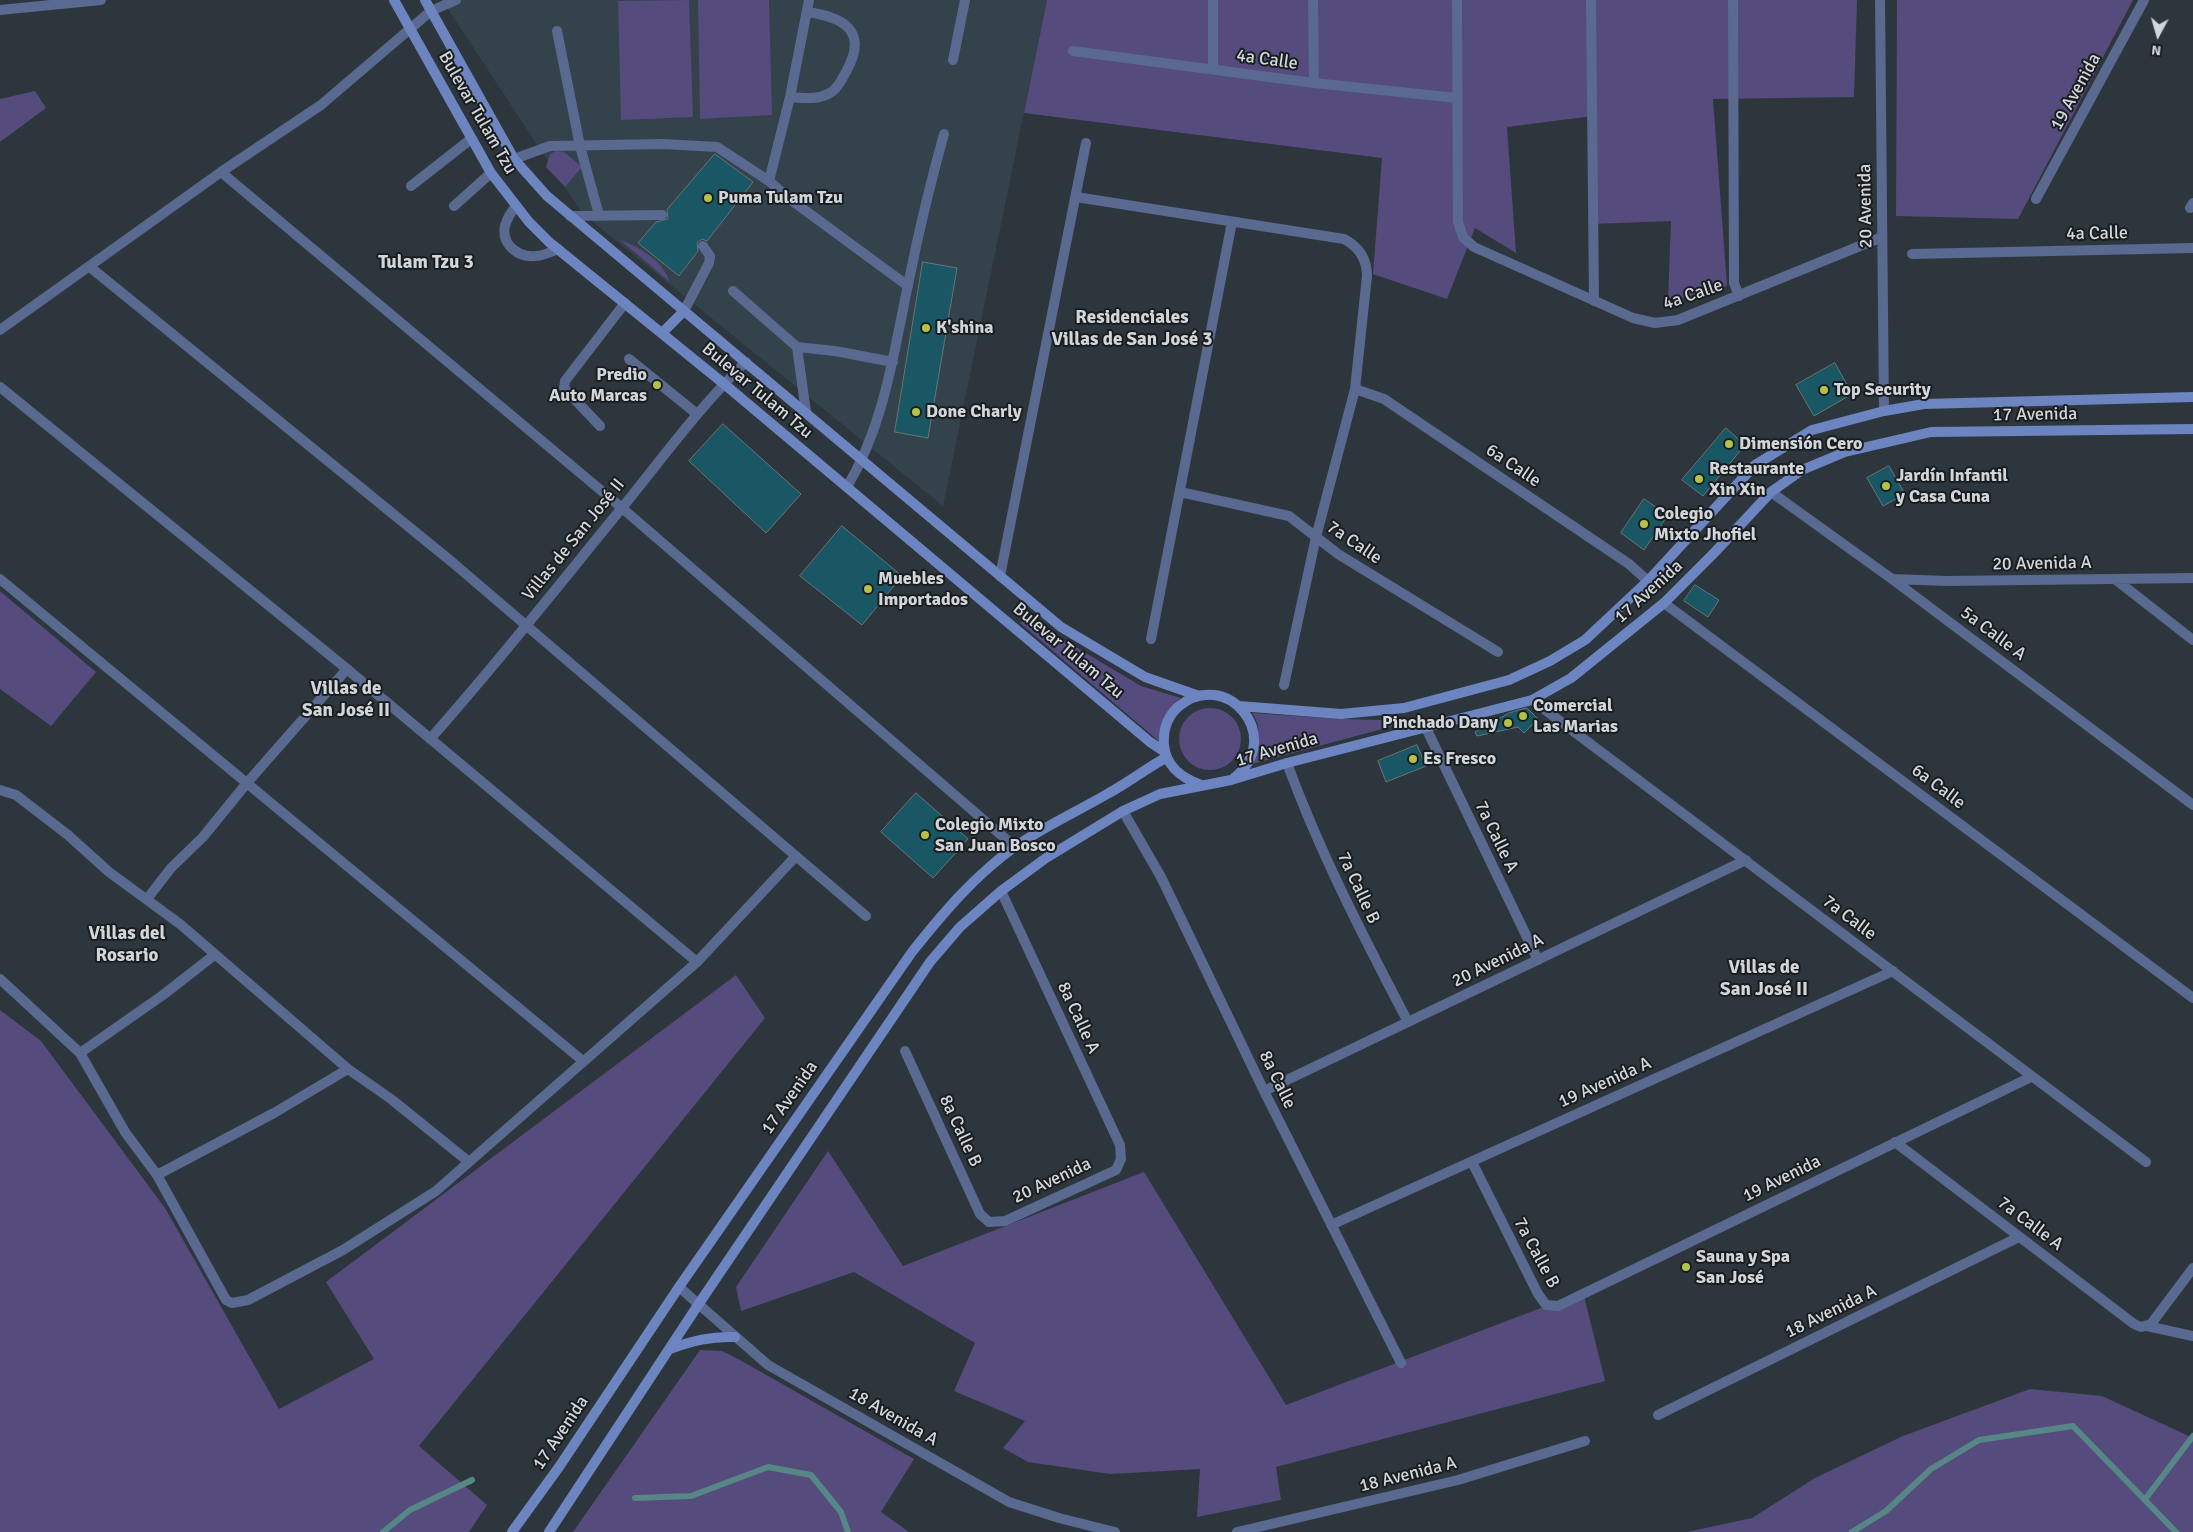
<!DOCTYPE html>
<html>
<head>
<meta charset="utf-8">
<style>
	body { margin:0 }
	#map { position:relative; width:2193px; height:1532px; overflow:hidden; background:#2e363d; font-family:Signika,sans-serif }
	canvas { display:block }
	.north { position:absolute; left:2133px; top:10px; width:50px; height:50px; -webkit-text-stroke:4px #1a1d20; paint-order:stroke; rotate:186deg; font-size:14px; font-weight:700; line-height:20px; text-align:center; color:#d1d6da }
	.north::after { content:''; display:block; margin:auto; width:18px; height:22px; background:#d1d6da; clip-path:polygon(50% 0,100% 100%,50% 72%,0 100%) }
</style>
</head>
<body>
<div id="map">
<canvas width="2193" height="1532"></canvas>
<div class="north">N</div>
</div>
<script>
const ctx = document.querySelector('canvas').getContext('2d');
ctx.lineJoin = 'round';
function paint(path, color) {
  ctx.fillStyle = color;
  ctx.fill(path, 'evenodd');
}
function strokePath(path, color, width, dash) {
  ctx.strokeStyle = color;
  ctx.lineWidth = width;
  ctx.lineCap = dash ? 'butt' : 'round';
  ctx.setLineDash(dash || []);
  ctx.stroke(path);
}
function drawText(font, color, halo, rows, align = 'center') {
  ctx.font = font + ' Signika,sans-serif';
  ctx.lineWidth = 4;
  ctx.setLineDash([]);
  ctx.textBaseline = 'middle';
  ctx.strokeStyle = halo;
  ctx.fillStyle = color;
  for (const [text, x, y, turn = 0] of rows) {
    ctx.save();
    ctx.translate(x, y);
    ctx.rotate((+turn || 0) * Math.PI / 180);
    ctx.textAlign = isNaN(turn) ? turn : align;
    if (halo) ctx.strokeText(text, 0, 0);
    ctx.fillText(text, 0, 0);
    ctx.restore();
  }
}
paint(new Path2D(`
	M442 0H1047L943 506 582 213Z`), '#34424c');
paint(new Path2D(`
	M689 0 693 117 621 120 618 1Z
	M698 0H769L772 115 700 119Z
	M1047 0H1857L1854 97 1713 99 1727 286 1668 302 1671 221 1591 224 1593 116 1507 127 1516 253 1475 228 1447 299 1373 274 1382 158 1024 113Z
	M1897 0H2133L2018 219 1896 216Z
	M35 91 46 108 0 142V99Z
	M556 151 564 152 582 167 565 187 546 167 550 154Z
	M620 240C640 247 663 261 670 282Z
	M0 591 96 672 51 726 0 689Z
	M1027 618 1141 686 1181 698C1164 713 1162 721 1161 743L1020 623Z
	M1179 739a31 31 0 1 1 62 0a31 31 0 1 1-62 0Z
	M1252 713 1342 719 1412 721 1252 764C1259 750 1263 727 1252 713Z
	M736 975 765 1018 419 1446 487 1505 469 1532H0V1010L41 1041 165 1208 279 1409 374 1359 326 1282Z
	M828 1151 903 1266 1144 1172 1286 1405 1583 1292 1605 1381 1276 1467 1281 1500 1197 1517 1200 1469 1110 1474 1028 1462 1003 1448 1025 1421 954 1391 975 1343 854 1272 741 1311 736 1287Z
	M700 1350 722 1351 740 1360 914 1459 881 1512 909 1532H573Z
	M2030 1389 2102 1396 2193 1438V1532H1687L1752 1518 1815 1478 1903 1436Z`), '#554b7d');
strokePath(new Path2D(`
	M635 1498 691 1496 768 1467 811 1475 841 1512 848 1532
	M2146 1498 2193 1436
	M383 1532 410 1510 472 1480
	M1852 1532 1886 1511 1931 1469 1979 1440 2073 1426 2176 1532`), '#568685', 6);
const building = new Path2D(`
	M715 154 753 182 707 241 702 239 697 243 698 251 679 276 638 243 656 222 668 219 667 210Z
	M923 262 957 268 928 438 895 432Z
	M1835 363 1852 394 1814 416 1796 385Z
	M723 424 801 494 766 533 689 461Z
	M1726 428 1745 445 1703 496 1682 480Z
	M1889 466 1905 494 1883 506 1867 478Z
	M1644 499 1668 515 1644 550 1621 533Z
	M842 526 902 576 862 625 800 576Z
	M1695 585 1719 600 1708 617 1684 601Z
	M1527 708 1538 719 1524 733 1518 727 1477 736 1475 732 1509 713Z
	M1417 745 1426 766 1386 782 1378 761Z
	M916 793 968 839 933 878 881 832Z`);
paint(building, '#195765');
strokePath(building, '#687477', 1);
strokePath(new Path2D(`
	M431 11 456 0
	M557 31 580 146 599 215
	M790 97C802 98 817 100 828 94 837 90 842 79 847 70 868 31 844 17 807 12
	M514 159 550 146 663 144 717 147 769 181 791 200 908 286
	M769 181 790 97 809 0
	M411 186 471 139
	M454 206 491 173
	M516 206C511 212 507 218 505 226 501 245 519 258 536 256 543 256 551 252 558 249
	M570 216 662 215
	M733 291 797 347 835 351 893 362
	M684 311 709 263 710 256 703 246
	M797 347 806 412
	M629 359 697 414
	M600 426 564 388 565 381 625 303
	M847 487C884 425 893 356 908 285 918 235 930 184 944 134
	M2147 1326 2193 1336`), '#59698f', 10);
strokePath(new Path2D(`
	M1213 0V69
	M1313 0 1314 83
	M1457 0 1458 222 1463 237 1474 247 1633 318 1655 323 1678 320 1882 237
	M1591 0 1594 301
	M1733 0 1734 283 1739 296
	M1880 0 1884 411
	M0 10 101 0
	M1073 51 1314 83 1457 98
	M953 60 965 0
	M221 172 622 508 1015 847
	M1076 197 1344 239C1359 247 1367 259 1367 276L1355 389 1316 537 1284 685
	M2036 199 2144 0
	M2190 208 2193 203
	M1912 254 2193 248
	M90 267 452 562 866 916
	M0 330 221 172 321 105 431 11
	M0 387 347 669 697 962
	M1355 389 1384 399 1629 564 1648 581
	M1180 492 1289 516 1338 554 1498 652
	M1771 492 1892 579 2193 805
	M1000 576 1086 143
	M0 579 583 1061
	M1892 579 1947 581 2193 578
	M2115 579 2193 640
	M1664 603 2193 998
	M1151 639 1232 222
	M1532 700 2146 1162
	M1426 728 1538 960
	M430 739C496 665 558 586 621 509 662 459 699 407 746 362
	M1287 763C1320 853 1364 938 1408 1022
	M0 790 16 795 68 835 109 872 180 924 348 1069 391 1099 469 1162
	M1123 811 1161 877 1264 1091 1401 1363
	M147 899 171 868 203 837 246 784 347 669
	M0 979 80 1053 125 1132 157 1175 226 1300 232 1303 248 1300 343 1250 436 1191 697 962 796 856
	M905 1051 980 1214 989 1222 1005 1221 1116 1170 1121 1159 1120 1145 1001 891
	M80 1053 163 995 213 956
	M1264 1091 1746 860
	M1895 1142 2134 1324 2141 1327 2151 1324 2193 1268
	M1472 1162 1538 1294 1546 1305 1558 1306 2031 1077
	M157 1175 274 1113 348 1069
	M1331 1225 1893 971
	M679 1287 768 1365 1009 1502 1059 1518 1115 1532
	M1658 1415 2019 1237
	M1237 1532 1458 1480 1585 1441`), '#59698f', 10);
strokePath(new Path2D(`
	M394 0 491 173 529 222 549 242 723 383 1150 742 1165 752
	M425 0 514 159 547 196 1061 627 1145 677 1199 696
	M662 333 684 311
	M1239 706 1341 714 1404 708 1509 680 1550 661 1585 640 1648 581 1755 465 1812 430 1884 411 1924 404 2193 397
	M1201 785C1182 778 1166 767 1164 745 1163 731 1167 717 1178 707 1226 666 1286 737 1234 778
	M670 1349C692 1341 711 1336 735 1337
	M512 1532 559 1467 679 1287 912 952C943 913 975 875 1016 846 1045 826 1078 811 1109 793 1129 782 1147 768 1167 757
	M549 1532 698 1305 930 962 960 927 1001 891 1046 858 1123 811 1160 794 1231 780 1287 763 1532 700 1571 678 1664 603 1715 552 1771 492 1802 470 1845 452 1931 432 2193 429`), '#6c85c1', 10);
for (const [x, y, r, color] of [
	[708,198,5,"#b5c249"],
	[926,328,5,"#b5c249"],
	[657,385,5,"#b5c249"],
	[1824,390,5,"#b5c249"],
	[916,412,5,"#b5c249"],
	[1729,444,5,"#b5c249"],
	[1699,479,5,"#b5c249"],
	[1886,486,5,"#b5c249"],
	[1644,524,5,"#b5c249"],
	[868,589,5,"#b5c249"],
	[1523,716,5,"#b5c249"],
	[1508,723,5,"#b5c249"],
	[1413,759,5,"#b5c249"],
	[925,835,5,"#b5c249"],
	[1686,1267,5,"#b5c249"]
]) {
  const dot = new Path2D();
  dot.arc(x, y, r, 0, 2 * Math.PI);
  ctx.fillStyle = color;
  ctx.fill(dot);
  strokePath(dot, '#1a1d20', 2);
}
drawText('18px', '#d1d6da', '#1a1d20', [
	["4a Calle",1267,60,8],
	["19 Avenida",2076,92,-61],
	["Bulevar Tulam Tzu",477,113,60],
	["20 Avenida",1866,206,-91],
	["4a Calle",2097,234,-1],
	["4a Calle",1693,295,-19],
	["Bulevar Tulam Tzu",757,391,40],
	["17 Avenida",2035,415,-1],
	["6a Calle",1513,466,34],
	["Villas de San José II",574,540,-51],
	["7a Calle",1354,543,34],
	["20 Avenida A",2042,564,-1],
	["17 Avenida",1649,592,-42],
	["5a Calle A",1993,634,37],
	["Bulevar Tulam Tzu",1068,651,40],
	["17 Avenida",1277,750,-16],
	["6a Calle",1938,787,37],
	["7a Calle A",1496,837,64],
	["7a Calle B",1358,888,65],
	["7a Calle",1849,918,37],
	["20 Avenida A",1498,961,-26],
	["8a Calle A",1078,1018,65],
	["8a Calle",1277,1080,64],
	["19 Avenida A",1605,1083,-24],
	["17 Avenida",790,1098,-55],
	["8a Calle B",960,1131,65],
	["19 Avenida",1782,1179,-26],
	["20 Avenida",1052,1181,-25],
	["7a Calle A",2030,1224,37],
	["7a Calle B",1536,1253,62],
	["18 Avenida A",1831,1312,-26],
	["18 Avenida A",893,1417,30],
	["17 Avenida",561,1433,-56],
	["18 Avenida A",1408,1475,-14]
]);
drawText('bold 18px', '#d1d6da', '#1a1d20', [
	["Puma Tulam Tzu",718,198],
	["K'shina",936,328],
	["Predio",647,375,"right"],
	["Auto Marcas",647,396,"right"],
	["Top Security",1834,390],
	["Done Charly",926,412],
	["Dimensión Cero",1739,444],
	["Restaurante",1709,469],
	["Xin Xin",1709,490],
	["Jardín Infantil",1896,476],
	["y Casa Cuna",1896,497],
	["Colegio",1654,514],
	["Mixto Jhofiel",1654,535],
	["Muebles",878,579],
	["Importados",878,600],
	["Comercial",1533,706],
	["Las Marias",1533,727],
	["Pinchado Dany",1498,723,"right"],
	["Es Fresco",1423,759],
	["Colegio Mixto",935,825],
	["San Juan Bosco",935,846],
	["Sauna y Spa",1696,1257],
	["San José",1696,1278]
], 'left');
drawText('bold 19px', '#d1d6da', '#1a1d20', [
	["Tulam Tzu 3",426,263],
	["Residenciales",1132,318],
	["Villas de San José 3",1132,340],
	["Villas de",346,689],
	["San José II",346,711],
	["Villas del",127,934],
	["Rosario",127,956],
	["Villas de",1764,968],
	["San José II",1764,990]
]);
</script>
</body>
</html>
